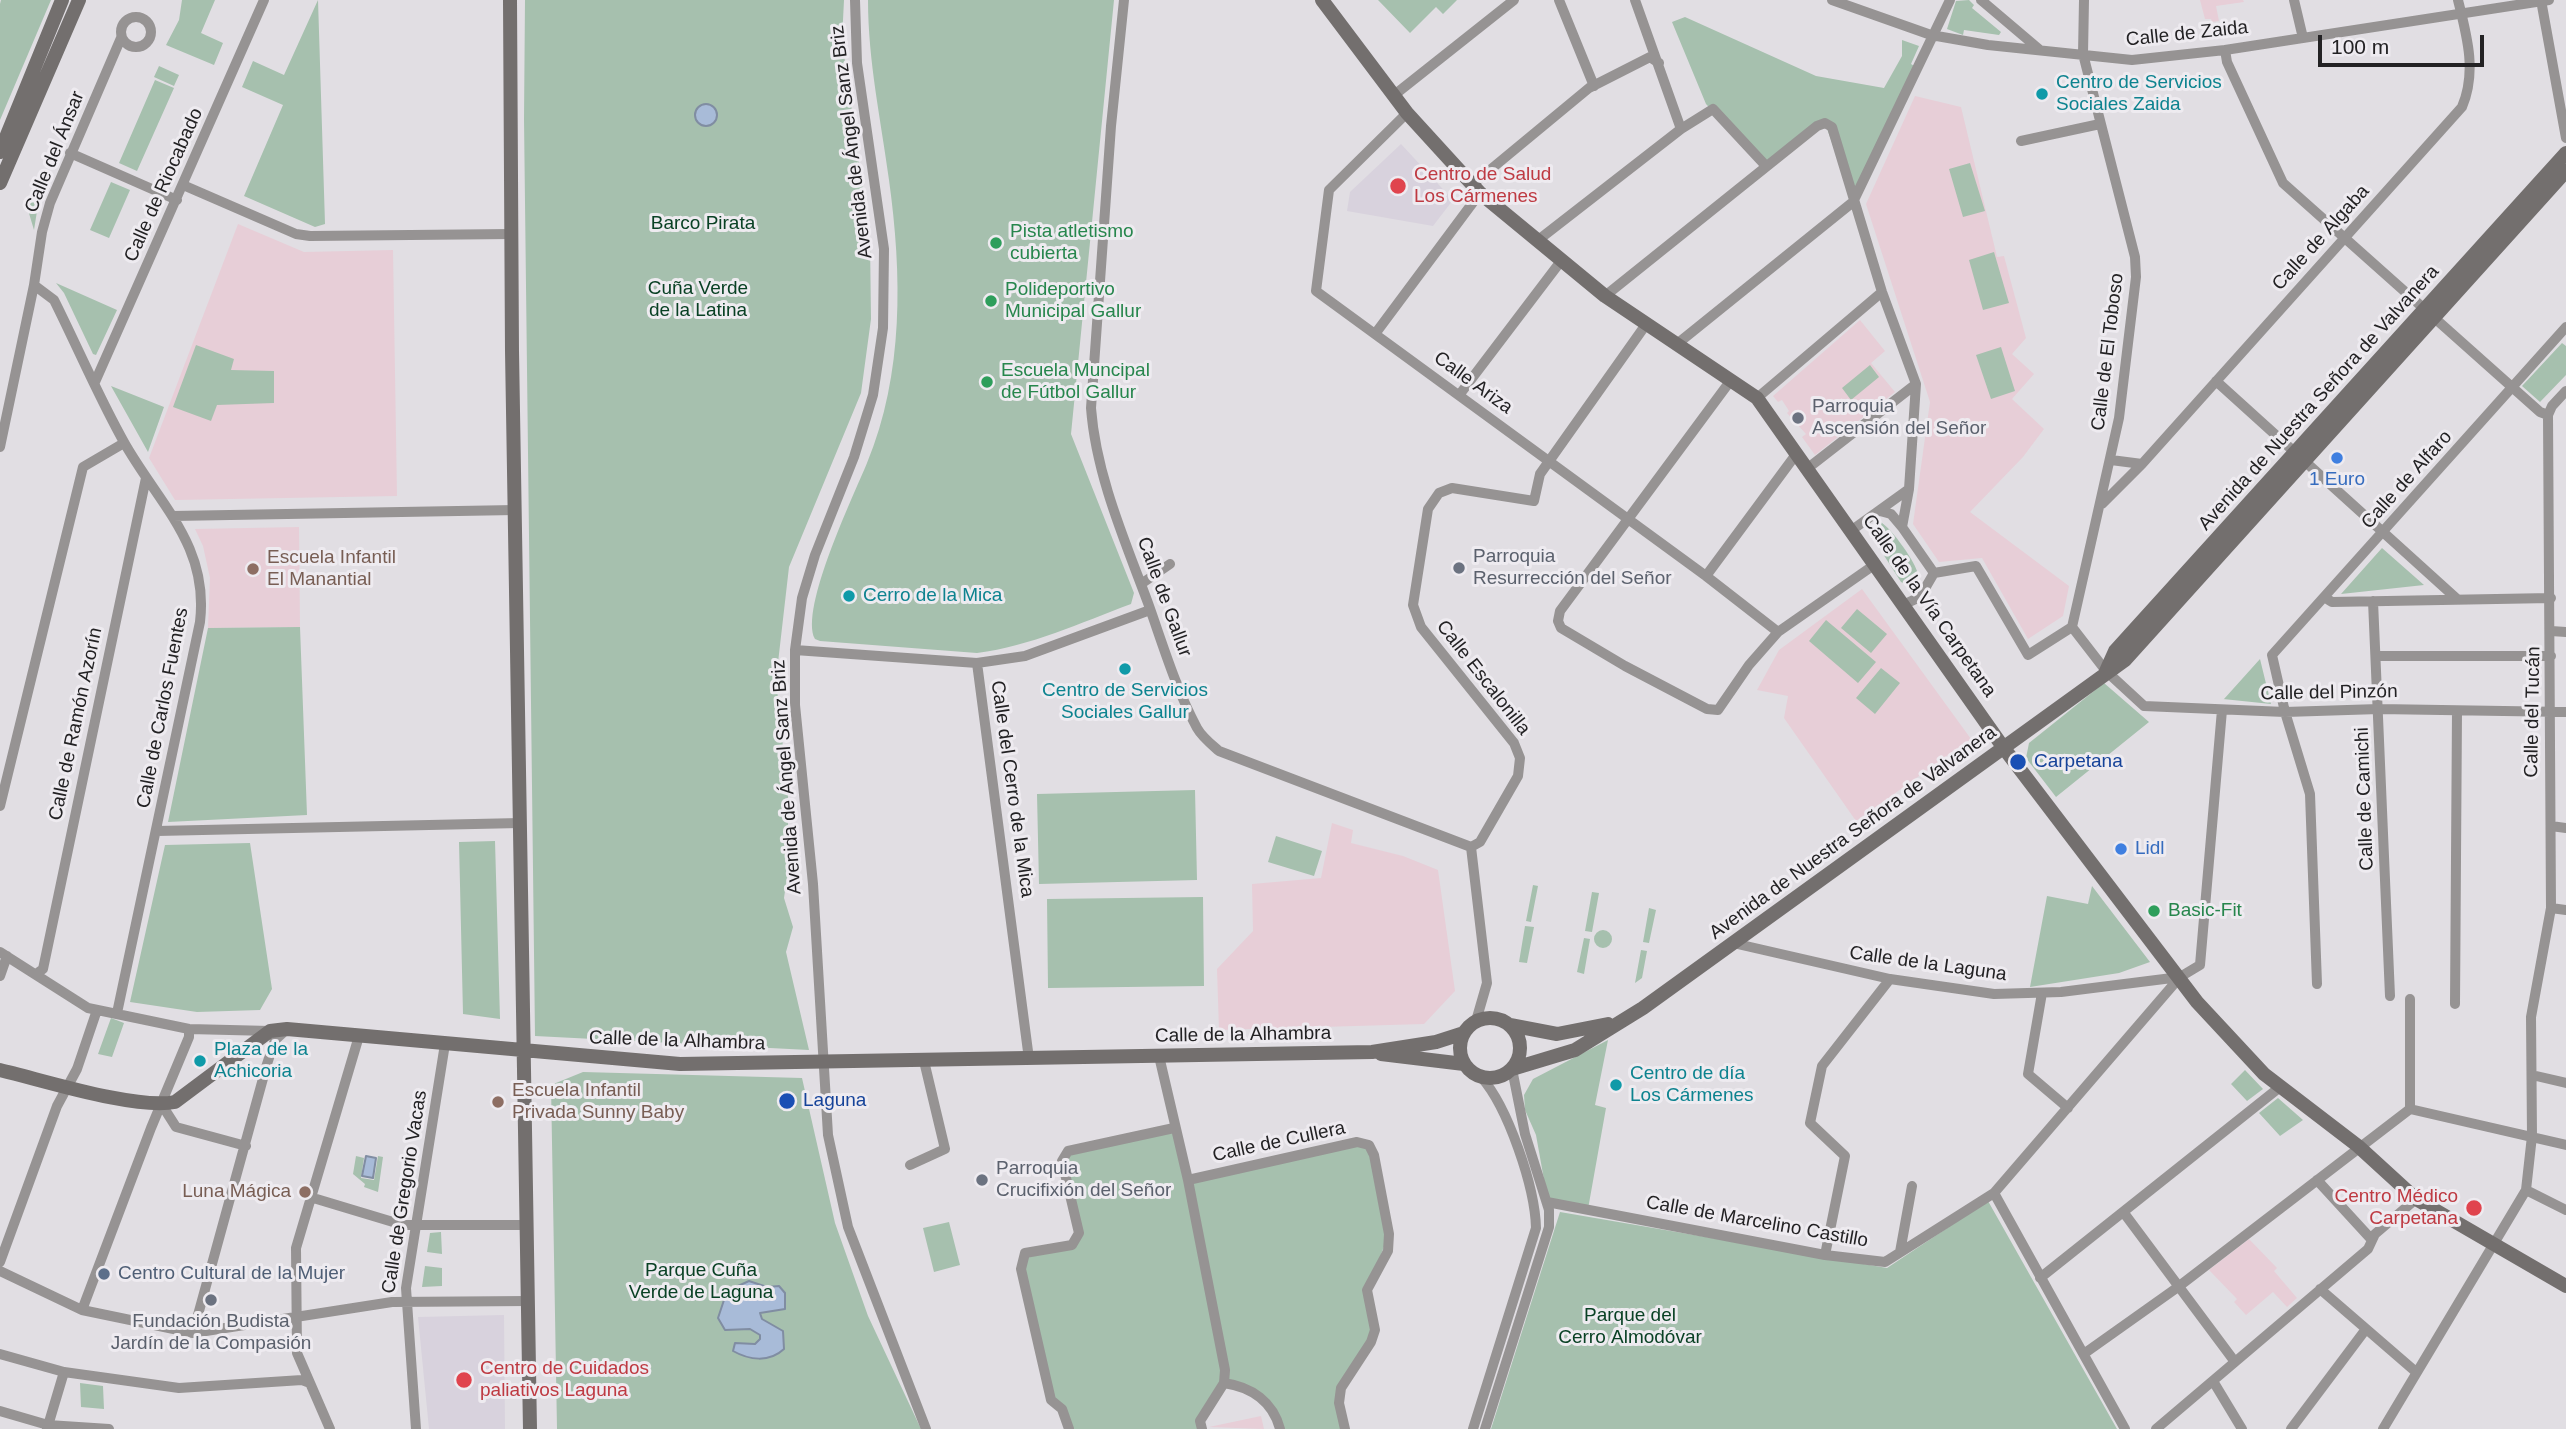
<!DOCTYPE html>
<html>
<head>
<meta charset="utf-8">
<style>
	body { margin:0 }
	#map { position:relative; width:2566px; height:1429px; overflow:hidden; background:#e1dee3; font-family:Arial,sans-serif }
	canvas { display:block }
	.scale { position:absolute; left:2318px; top:35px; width:166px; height:32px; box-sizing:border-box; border:4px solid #232224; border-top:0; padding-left:9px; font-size:21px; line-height:24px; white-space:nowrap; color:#232224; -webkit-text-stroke:5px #eeebf0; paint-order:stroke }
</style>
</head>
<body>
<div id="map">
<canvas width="2566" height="1429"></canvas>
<div class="scale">100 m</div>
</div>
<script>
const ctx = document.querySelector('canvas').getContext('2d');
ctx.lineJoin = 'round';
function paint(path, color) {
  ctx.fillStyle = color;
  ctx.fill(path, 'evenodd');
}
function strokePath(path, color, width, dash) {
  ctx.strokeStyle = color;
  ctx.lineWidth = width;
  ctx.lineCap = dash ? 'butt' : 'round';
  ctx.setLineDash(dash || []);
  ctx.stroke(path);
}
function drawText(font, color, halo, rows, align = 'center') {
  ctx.font = font + ' Arial,sans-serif';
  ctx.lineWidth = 6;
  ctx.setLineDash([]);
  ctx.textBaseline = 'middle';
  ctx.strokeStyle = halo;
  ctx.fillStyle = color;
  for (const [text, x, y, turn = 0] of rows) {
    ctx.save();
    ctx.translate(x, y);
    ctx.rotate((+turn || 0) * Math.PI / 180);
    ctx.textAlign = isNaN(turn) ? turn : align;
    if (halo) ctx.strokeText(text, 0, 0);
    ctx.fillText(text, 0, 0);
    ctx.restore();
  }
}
paint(new Path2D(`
	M1401 144 1453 200 1433 226 1347 211 1350 192Z
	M504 1315 505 1429H429L418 1317Z`), '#d8d2dd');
paint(new Path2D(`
	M2200 0H2243L2244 2 2216 6 2219 21 2212 22 2211 19H2205Z
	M1915 96 1961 107 1997 257 2004 256 2026 338 2012 354 2034 374 2012 399 2044 429 2023 457 1970 512 2069 586 2063 616 2028 639 1982 558 1939 562 1913 524 1930 402 1866 204Z
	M238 224 304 252 393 250 397 496 175 500 149 458Z
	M1860 320 1885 351 1871 363 1895 392 1815 455 1802 437 1806 434 1787 413 1789 411 1782 400 1778 402 1773 396Z
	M299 527 300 627 208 628 210 578 203 546 195 529Z
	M1862 589 1971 739 1856 821 1784 718 1788 696 1757 690 1779 650Z
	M1332 823 1353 830 1351 843 1403 856 1438 870 1455 991 1424 1024 1219 1030 1217 969 1253 931 1252 884 1321 878Z
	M2249 1239 2277 1268 2274 1271 2297 1298 2287 1307 2273 1292 2246 1315 2234 1302 2237 1299 2209 1270Z
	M1261 1416 1264 1429 1209 1427Z`), '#e7ced7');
paint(new Path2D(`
	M1 0H51L0 120V4Z
	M182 0H215L201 33 223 43 214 65 166 45 179 20Z
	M318 0 325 224 315 227 244 196 283 105 242 87 253 61 284 75Z
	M525 0H844L842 40 870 241 871 319 861 393 789 567 776 680 788 795V870L784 898 793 927 786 952 809 1050 535 1036 524 119Z
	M868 0H1114L1071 434 1134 593 1131 604C1080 623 1031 646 977 653L820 641 815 639C799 609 854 495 867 463 904 374 902 274 889 180 881 120 868 61 868 0Z
	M1378 0H1457L1443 14 1436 7 1410 33Z
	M1969 0 1974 5 1972 8 2001 32 1999 35 1964 30 1963 35 1947 29 1956 1Z
	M1685 17 1816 76 1884 88 1902 56V40L1919 46 1911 64 1916 67 1853 202 1825 123 1766 166 1706 104 1672 22Z
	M159 66 179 75 174 86 154 77Z
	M155 80 174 88 137 171 119 163Z
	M1970 163 1985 211 1963 217 1949 169Z
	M111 182 130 190 109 238 90 230Z
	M32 197 38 205 34 230 25 200Z
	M1994 252 2009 303 1983 310 1969 260Z
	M56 283 117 310 96 355 93 354 64 293Z
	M2562 343 2566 346V375L2540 402 2522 386Z
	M196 345 234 359 231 370 274 371V403L217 405 211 421 173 407Z
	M2001 347 2015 391 1991 399 1976 355Z
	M1870 365 1879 377 1851 400 1842 388Z
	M111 386 164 407 148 452Z
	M1878 521C1888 523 1914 560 1917 571 1919 577 1916 582 1912 587L1901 582 1869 532Z
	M2382 548 2424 585 2341 594Z
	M1857 609 1887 634 1871 653 1841 628Z
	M1826 620 1876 662 1858 683 1809 641Z
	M300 627 307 815 168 822 208 628Z
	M2260 659 2271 704 2223 699H2224Z
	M1881 668 1900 683 1875 714 1856 698Z
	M2104 683 2149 722 2056 797 2026 758 2029 743Z
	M1195 790 1197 880 1039 884 1037 794Z
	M1276 836 1322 851 1314 876 1268 862Z
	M495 841 500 1019 463 1014 459 842Z
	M250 843 272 989 260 1010 197 1012 130 1002 165 845Z
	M1533 885 1538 886 1531 922 1526 921Z
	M2092 886 2150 962 2119 973 2030 987 2047 896 2088 904Z
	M1592 892 1599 893 1592 932 1585 931Z
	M1203 897 1204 986 1048 988 1047 899Z
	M1649 908 1656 910 1649 943 1643 942Z
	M1525 926 1534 927 1527 963 1519 962Z
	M1594 939a9 9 0 1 1 18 0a9 9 0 1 1-18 0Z
	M1584 938 1590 939 1584 974 1577 972Z
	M1641 950 1647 951 1642 978 1635 983Z
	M111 1018 124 1023 112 1057 98 1054Z
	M1608 1040 1595 1105 1606 1108 1588 1209 1548 1202 1536 1135 1525 1110 1524 1095 1533 1079Z
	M2245 1070 2263 1089 2247 1101 2231 1084Z
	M583 1072 802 1078 835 1223 868 1316 921 1429H557L551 1085Z
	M2278 1098 2303 1120 2280 1136 2259 1113Z
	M1174 1128 1188 1180 1357 1142 1369 1145 1389 1234 1367 1290 1375 1330 1341 1388 1345 1429H1280L1275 1409 1225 1383 1200 1421 1202 1429H1069L1051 1400 1022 1258 1072 1245 1079 1233 1062 1161 1068 1151Z
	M356 1156 364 1158 361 1178 374 1180 378 1156 383 1157 378 1192 364 1187 365 1184 353 1174Z
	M1988 1201 2117 1429H1491L1560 1212 1887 1268Z
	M949 1222 960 1265 934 1272 923 1228Z
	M441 1232 442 1254 427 1252 430 1233Z
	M425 1266 442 1268V1286L422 1287Z
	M80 1383 103 1386 104 1409 81 1407Z`), '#a6c0ae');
const water = new Path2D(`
	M695 115a11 11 0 1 1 22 0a11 11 0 1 1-22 0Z
	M366 1156 376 1158 373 1178 362 1176Z
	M749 1281 767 1287 779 1286 785 1293V1309L760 1313 762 1319 783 1331 784 1349C769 1363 749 1360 733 1351L735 1343 755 1344 760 1339V1335L750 1329 725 1330 718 1318 727 1291Z`);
paint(water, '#a8bbd8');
strokePath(water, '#808da2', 2);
strokePath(new Path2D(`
	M855 0 857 63 884 249 883 328 873 395 854 457 815 555 802 598 795 650V705L813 884 828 1135 848 1227 926 1429
	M1124 0 1111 126 1091 408C1096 475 1125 541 1148 603 1163 645 1176 689 1197 728 1202 737 1211 744 1219 751L1471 847 1487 983 1476 1021
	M1559 0 1594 86
	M1635 0 1681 129
	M1832 0 1931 35 1988 45 2132 60 2225 50 2549 0
	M1981 0 2040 50
	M2294 0 2303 38
	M2541 0 2566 138
	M121 32a15 15 0 1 1 30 0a15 15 0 1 1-30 0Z
	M2225 50 2227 62 2283 183 2540 412 2548 415
	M1393 96 1514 0
	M1407 113 1329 190 1316 291 1706 576 1778 632
	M2021 141 2100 124
	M70 153 177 200
	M1473 184 1589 88 1650 57 1659 63
	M183 185 296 234 310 236 511 234
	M1537 241 1681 129 1713 109 1766 166
	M34 285 54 300C78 348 99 398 125 444 160 505 209 546 200 622L117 1013
	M1605 296 1817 126 1825 123 1832 127 1882 292 1916 384 1909 489 1902 527 1934 573
	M1375 334 1480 193
	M1677 344 1853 202 1950 0
	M1731 380 1560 611 1558 621 1561 628 1625 666 1707 709 1718 710 1749 665 1778 632 1874 565
	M2216 381 2457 599
	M95 382 264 0
	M1460 394 1561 261
	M1757 398 1882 292
	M0 447 34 285 42 232 50 203 121 38
	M2111 460 2142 464
	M1808 468 1916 384
	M2102 504 2142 464 2462 107C2477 72 2467 36 2458 0
	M1880 511 1891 514 1902 527
	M173 516 515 510
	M1852 530 1909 489
	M1706 576 1797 453
	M1141 584 1170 564
	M2324 597 2332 602 2551 598
	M2373 601 2390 996
	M1905 604 1920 597 1934 573 1976 566 2028 655 2072 627
	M2072 627 2119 418 2136 277 2135 257 2083 54 2084 0
	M2072 627 2106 671 2144 706 2285 712 2379 709 2566 712
	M2551 631 2566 632
	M795 650 977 663
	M2376 656H2551
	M0 806 83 467 124 443
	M2551 826 2566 828
	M157 831 520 823
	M1471 847 1480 842 1518 776 1520 758 1514 743 1421 627 1413 605 1428 509 1439 493 1452 488 1534 501 1540 474 1647 323
	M2551 908 2566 910
	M1733 943 1890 979 1994 994 2061 992 2180 977 2200 965 2222 710
	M0 952 88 1008 189 1029 270 1031
	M36 974 43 969 146 478
	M0 976 7 956
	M2317 984 2310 794 2285 712 2272 655 2566 327
	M2042 993 2028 1074 2068 1108
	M2455 1004 2457 711
	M1159 1056 1188 1180 1357 1142 1369 1145 1374 1155 1389 1234 1388 1251 1367 1290 1375 1330 1371 1342 1341 1388 1339 1403 1345 1429
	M1029 1059 977 663 1025 656 1150 610
	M2532 1075 2566 1083
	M162 1105 176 1127 246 1146
	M2410 1109 2566 1145
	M910 1165 945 1149 924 1061
	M1188 1180 1225 1370 1224 1383 1200 1421 1202 1429
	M2317 1180 2372 1240
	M2526 1190 2566 1210
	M1994 1193 2125 1429
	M310 1197 403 1225H527
	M1547 1202 1825 1255 1885 1262 1994 1193 2180 977
	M2124 1213 2235 1362
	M1900 1252 1912 1186
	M1825 1255 1845 1156 1810 1123 1822 1066 1890 979
	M0 1262 57 1106 77 1069 97 1010
	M0 1271 82 1310 193 1333 392 1302 528 1301
	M2040 1278 2280 1087
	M2320 1289 2416 1372
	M82 1310 151 1128 189 1037V1029
	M193 1333 267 1064 275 1040 287 1029
	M2085 1353 2178 1287 2410 1109V999
	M0 1354 64 1372 179 1388 302 1380 310 1383
	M2213 1381 2242 1429
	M1224 1383C1252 1387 1273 1402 1280 1429
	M0 1411 48 1425 109 1429
	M47 1429 64 1372
	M330 1429 297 1353 296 1248 359 1036
	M416 1429 406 1288 445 1044
	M1069 1429 1062 1409 1051 1400 1021 1269 1025 1253 1072 1245 1079 1233 1062 1161 1068 1151 1174 1128
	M1473 1429 1536 1228C1535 1187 1508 1107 1481 1077
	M1485 1429 1549 1227V1210L1525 1134 1512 1069
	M2156 1429 2368 1249 2375 1234 2416 1199
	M2291 1429 2366 1329
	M2383 1429 2526 1190 2532 1136 2531 1017 2551 908 2548 415 2552 406 2566 391`), '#969393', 10);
strokePath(new Path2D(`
	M510 0 512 351 530 1429
	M1322 0 1407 113 1480 193 1605 296 1757 398 2003 747 2197 1002 2264 1074 2358 1146 2416 1199 2566 1286
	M0 152 62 0
	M0 183 79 0
	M2106 671 2115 651 2566 153
	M1460 1048a30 30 0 1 1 60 0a30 30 0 1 1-60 0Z
	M1510 1025 1557 1034 1608 1024
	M1381 1054 1464 1064
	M1512 1069 1575 1050 1643 1008 2125 660 2566 171
	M0 1070C43 1080 136 1110 175 1102L270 1031 287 1029 680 1064 1372 1052 1436 1042 1464 1033`), '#736f6e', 14);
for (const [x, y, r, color] of [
	[2042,94,7,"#0f9aa8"],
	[1398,186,9,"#e0444e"],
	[996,243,7,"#2e9e5b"],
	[991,301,7,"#2e9e5b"],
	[987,382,7,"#2e9e5b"],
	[1798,418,7,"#6b7280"],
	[2337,458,7,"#3f7fe0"],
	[1459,568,7,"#6b7280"],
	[253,569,7,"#8d6e63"],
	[849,596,7,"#0f9aa8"],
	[1125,669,7,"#0f9aa8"],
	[2018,762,9,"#1a4fb4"],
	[2121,849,7,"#3f7fe0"],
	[2154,911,7,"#2e9e5b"],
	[200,1061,7,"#0f9aa8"],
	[1616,1085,7,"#0f9aa8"],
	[787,1101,9,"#1a4fb4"],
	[498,1102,7,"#8d6e63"],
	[982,1180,7,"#6b7280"],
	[305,1192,7,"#8d6e63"],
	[2474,1208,9,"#e0444e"],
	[104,1274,7,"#5c6f8a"],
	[211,1300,7,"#6b7280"],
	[464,1380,9,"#e0444e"]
]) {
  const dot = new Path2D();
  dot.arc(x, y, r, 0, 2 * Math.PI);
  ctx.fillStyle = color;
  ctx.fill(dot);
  strokePath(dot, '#eeebf0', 2.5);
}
drawText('19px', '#232224', '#eeebf0', [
	["Calle de Zaida",2187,34,-6],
	["Avenida de Ángel Sanz Briz",852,142,-97],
	["Calle del Ánsar",55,152,-68],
	["Calle de Riocabado",164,185,-66],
	["Calle de Algaba",2321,238,-48],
	["Calle de El Toboso",2108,352,-83],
	["Calle Ariza",1473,383,36],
	["Avenida de Nuestra Señora de Valvanera",2319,398,-48],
	["Calle de Alfaro",2407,480,-48],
	["Calle de Gallur",1164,597,70],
	["Calle de la Vía Carpetana",1929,606,55],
	["Calle Escalonilla",1483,678,52],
	["Calle del Pinzón",2329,693,-1],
	["Calle de Carlos Fuentes",163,708,-79],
	["Calle del Tucán",2533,712,-89],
	["Calle de Ramón Azorín",76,724,-78],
	["Avenida de Ángel Sanz Briz",787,777,-94],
	["Calle del Cerro de la Mica",1012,789,82],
	["Calle de Camichi",2365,799,-92],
	["Avenida de Nuestra Señora de Valvanera",1853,833,-36],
	["Calle de la Laguna",1928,964,8],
	["Calle de la Alhambra",1243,1035,-1],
	["Calle de la Alhambra",677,1041,2],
	["Calle de Cullera",1279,1142,-12],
	["Calle de Gregorio Vacas",405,1192,-81],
	["Calle de Marcelino Castillo",1757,1222,10]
]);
drawText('19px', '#0d838f', '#eeebf0', [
	["Centro de Servicios",2056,83],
	["Sociales Zaida",2056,105],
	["Cerro de la Mica",863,596],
	["Centro de Servicios",1125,691,"center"],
	["Sociales Gallur",1125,713,"center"],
	["Plaza de la",214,1050],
	["Achicoria",214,1072],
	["Centro de día",1630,1074],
	["Los Cármenes",1630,1096]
], 'left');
drawText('19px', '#be3a42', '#eeebf0', [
	["Centro de Salud",1414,175],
	["Los Cármenes",1414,197],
	["Centro Médico",2458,1197,"right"],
	["Carpetana",2458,1219,"right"],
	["Centro de Cuidados",480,1369],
	["paliativos Laguna",480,1391]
], 'left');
drawText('19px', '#094124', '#eeebf0', [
	["Barco Pirata",703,224],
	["Cuña Verde",698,289],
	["de la Latina",698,311],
	["Parque Cuña",701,1271],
	["Verde de Laguna",701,1293],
	["Parque del",1630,1316],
	["Cerro Almodóvar",1630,1338]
]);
drawText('19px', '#27864d', '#eeebf0', [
	["Pista atletismo",1010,232],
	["cubierta",1010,254],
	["Polideportivo",1005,290],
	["Municipal Gallur",1005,312],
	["Escuela Muncipal",1001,371],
	["de Fútbol Gallur",1001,393],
	["Basic-Fit",2168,911]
], 'left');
drawText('19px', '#5b616d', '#eeebf0', [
	["Parroquia",1812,407],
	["Ascensión del Señor",1812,429],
	["Parroquia",1473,557],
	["Resurrección del Señor",1473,579],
	["Parroquia",996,1169],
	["Crucifixión del Señor",996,1191],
	["Fundación Budista",211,1322,"center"],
	["Jardín de la Compasión",211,1344,"center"]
], 'left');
drawText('19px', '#366cbe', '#eeebf0', [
	["1 Euro",2337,480],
	["Lidl",2135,849,"left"]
]);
drawText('19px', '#785e54', '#eeebf0', [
	["Escuela Infantil",267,558],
	["El Manantial",267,580],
	["Escuela Infantil",512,1091],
	["Privada Sunny Baby",512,1113],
	["Luna Mágica",291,1192,"right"]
], 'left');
drawText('19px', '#164399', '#eeebf0', [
	["Carpetana",2034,762],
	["Laguna",803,1101]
], 'left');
drawText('19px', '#4e5e75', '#eeebf0', [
	["Centro Cultural de la Mujer",118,1274]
], 'left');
</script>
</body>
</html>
